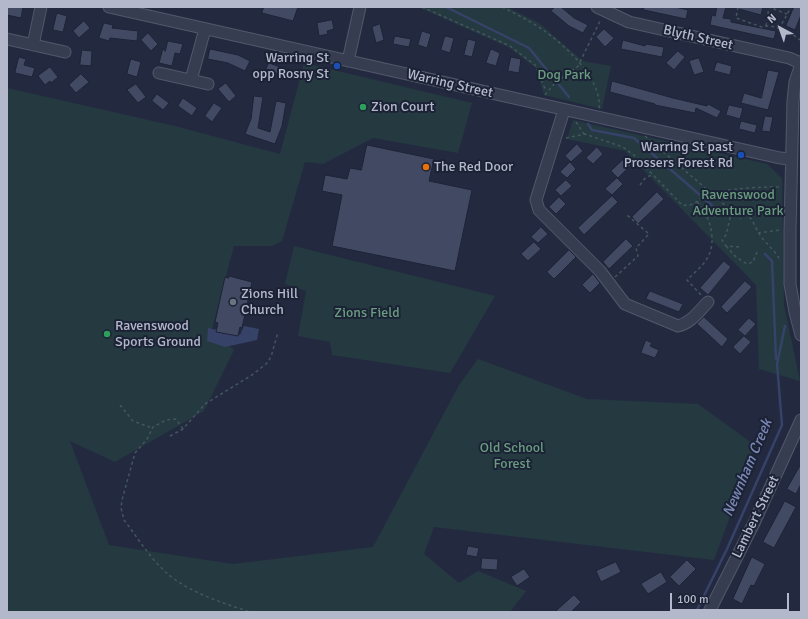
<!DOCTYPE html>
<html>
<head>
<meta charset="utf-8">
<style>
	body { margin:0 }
	#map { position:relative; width:808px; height:619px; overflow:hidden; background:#232a40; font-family:Signika,sans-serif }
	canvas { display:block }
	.frame { position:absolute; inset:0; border:8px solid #b4b8cb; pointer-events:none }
	.north { position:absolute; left:760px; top:8px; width:40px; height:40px; -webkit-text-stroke:3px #1c2235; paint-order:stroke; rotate:319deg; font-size:11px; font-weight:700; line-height:16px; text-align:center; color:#b4b8cb }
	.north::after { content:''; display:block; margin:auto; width:14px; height:18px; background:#b4b8cb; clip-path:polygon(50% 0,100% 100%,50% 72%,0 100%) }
	.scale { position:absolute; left:670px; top:593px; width:119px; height:18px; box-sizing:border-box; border:2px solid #b4b8cb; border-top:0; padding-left:5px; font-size:12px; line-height:14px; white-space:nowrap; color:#b4b8cb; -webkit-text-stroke:3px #1c2235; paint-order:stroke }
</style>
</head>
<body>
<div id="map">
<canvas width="808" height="619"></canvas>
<div class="frame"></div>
<div class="north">N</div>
<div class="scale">100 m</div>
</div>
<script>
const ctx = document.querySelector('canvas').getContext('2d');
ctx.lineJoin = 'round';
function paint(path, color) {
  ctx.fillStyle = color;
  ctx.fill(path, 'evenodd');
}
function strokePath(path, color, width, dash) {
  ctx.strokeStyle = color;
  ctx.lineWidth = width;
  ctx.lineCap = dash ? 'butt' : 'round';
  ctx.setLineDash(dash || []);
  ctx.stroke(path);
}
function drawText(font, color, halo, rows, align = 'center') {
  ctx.font = font + ' Signika,sans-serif';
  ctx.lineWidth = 4;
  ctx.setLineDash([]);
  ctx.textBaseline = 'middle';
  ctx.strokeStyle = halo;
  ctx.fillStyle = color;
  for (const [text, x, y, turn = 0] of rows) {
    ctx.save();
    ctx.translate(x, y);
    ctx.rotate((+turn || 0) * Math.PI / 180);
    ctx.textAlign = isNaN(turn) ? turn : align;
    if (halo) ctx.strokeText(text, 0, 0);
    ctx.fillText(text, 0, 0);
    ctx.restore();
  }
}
paint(new Path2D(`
	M418 7H507L539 23 583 61 611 66 602 109 544 95 536 68 508 47Z
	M304 63 472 103 458 153 373 138 323 164 305 162 282 241 272 246H234L212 329 234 350 204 411 115 462 70 441 109 545 233 564 373 547 459 385 478 359 587 399 698 404 756 446 714 560 434 527 424 554 459 583 478 571 526 591 510 612H7V88L175 126 280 154Z
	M573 120 767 164 782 178 784 305 800 381 759 369 756 285 625 151 567 139Z
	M294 246 495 296 450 373 332 355 330 342 298 336 306 291 285 284Z`), '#253941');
paint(new Path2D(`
	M244 326 259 329 257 340 225 347 207 341 208 328 240 335Z`), '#364268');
strokePath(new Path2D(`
	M446 7 529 48 569 97
	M588 124 592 130 634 138 722 214
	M765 254 772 261 776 359
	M696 612 727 549 782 425 777 364 785 326`), '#364268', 2.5);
const building = new Path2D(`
	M7 7H23L21 18 7 15Z
	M264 7H298L293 21 262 13Z
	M555 7H561L574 18 588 25 583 33 569 26 551 11Z
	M644 7H675L688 10 686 19 644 10Z
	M717 7H726L723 18 731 19V22L776 31 774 39 710 25 712 15 715 16Z
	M739 7H763L761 15 739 9Z
	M794 7H801V15L795 30 786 26Z
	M57 13 67 16 63 32 53 30Z
	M332 20 334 29 327 31 328 34 319 36 317 23Z
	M84 21 90 28 79 38 73 31Z
	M104 23 113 25 112 28 138 31 137 41 110 38 109 41 99 38Z
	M380 24 384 40 376 43 372 27Z
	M604 29 614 38 605 47 596 37Z
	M422 31 431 34 427 48 418 45Z
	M148 33 158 44 151 51 141 40Z
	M395 36 411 39 409 47 393 44Z
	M445 36 454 38 450 53 441 50Z
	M468 39 476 41 472 57 464 55Z
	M623 40 645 46 646 44 664 47 662 57 621 49Z
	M168 41 183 44 180 54 175 53 172 66 159 63 163 48 165 51Z
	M210 49 238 55 250 61 245 71 228 63 208 59Z
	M491 49 500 53 496 66 486 63Z
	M82 50 92 51 91 66 80 65Z
	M678 51 685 57 674 70 666 63Z
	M19 57 26 59 24 65 35 68 32 77 15 73Z
	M511 57 521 59 519 73 508 71Z
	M699 58 704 72 694 75 689 61Z
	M131 59 141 62 137 77 127 74Z
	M717 62 732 66 730 75 714 71Z
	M269 63 291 71 288 78 266 69Z
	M50 67 58 77 51 83 50 81 45 85 38 76Z
	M768 70 779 72 768 110 741 103 744 93 761 98Z
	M81 74 89 82 76 93 69 85Z
	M612 81 673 98 707 106 708 104 721 111 717 118 696 108 695 113 655 105V104L610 92Z
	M226 83 236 96 229 102 218 89Z
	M136 84 146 97 138 103 127 90Z
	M157 94 169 103 163 110 152 101Z
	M254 96 263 97 258 128 270 132 276 101 286 103 282 126 275 144 245 134 251 119Z
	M183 98 197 108 192 116 178 106Z
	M214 103 222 108 212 122 205 116Z
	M729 105 743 108 740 119 726 115Z
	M765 116 773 117 770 132 762 131Z
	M741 121 757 125 755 133 739 129Z
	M577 144 583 151 571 162 565 156Z
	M367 145 434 159 429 181 472 190 455 271 332 246 342 195 322 191 325 175 347 179 350 168 361 170Z
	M597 147 603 154 593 164 586 158Z
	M625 158 631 165 618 178 611 171Z
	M570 162 576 169 567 178 560 172Z
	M617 178 623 184 612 195 605 189Z
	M566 180 572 186 561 196 555 190Z
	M657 192 664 199 638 224 632 217Z
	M612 196 618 202 584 235 578 228Z
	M559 197 566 204 556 214 549 207Z
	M541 227 548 234 538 243 531 237Z
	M626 239 633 246 609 269 603 262Z
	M534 242 541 249 528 261 521 254Z
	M569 250 576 257 554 279 547 272Z
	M724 261 731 267 708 295 700 288Z
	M593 274 600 283 590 293 582 285Z
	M229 276 252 282 242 328 240 327 238 336 216 332 218 323 215 322 225 277 228 278Z
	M745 281 752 287 727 313 721 307Z
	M650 291 683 304 679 312 646 299Z
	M704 317 728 339 722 347 697 324Z
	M749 318 756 324 745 336 738 330Z
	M744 336 751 342 740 354 733 347Z
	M646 340 652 343 650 346 659 350 655 358 641 353Z
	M801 464V484L796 494 787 489Z
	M785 501 796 507 774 548 763 542Z
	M468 546 479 548 477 557 466 555Z
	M752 557 765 564 754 586 751 585 742 604 733 599Z
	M482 558 498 559 497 570 481 569Z
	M687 560 696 569 679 586 670 577Z
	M616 562 621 572 601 582 596 571Z
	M524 569 530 577 517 586 511 577Z
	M661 572 667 582 648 594 641 584Z
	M574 595 581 602 571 612H555Z`);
paint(building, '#424962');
strokePath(building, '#1e2437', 1);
const minor = new Path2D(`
	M109 7 780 158 791 159
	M597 7 629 22 789 58 801 63
	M7 39 65 52
	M33 45 41 7
	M348 61 360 7
	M801 64 795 82 793 101 790 231V284L795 312 801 335
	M159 73 208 84
	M191 80 205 29
	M564 110 536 200 539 210 600 271 625 304 678 326C691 323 699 311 708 302
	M709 612 754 523 801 420`);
strokePath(minor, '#52586b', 13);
strokePath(new Path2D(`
	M422 7 510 46 535 65 546 91
	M502 7C516 14 530 21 543 30 565 45 603 80 599 109
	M738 7 736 18 762 27C773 23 792 33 800 40
	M766 26 769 7 787 14
	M779 29 791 7
	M580 62 601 19
	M545 95 554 84 581 64
	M576 122 584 134
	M645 136 741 219
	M566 138 585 134 623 147 635 156 682 205C698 207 697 197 709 194 732 188 758 187 781 187
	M640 185 646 177 652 175
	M697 202C710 215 717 240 708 257 703 266 694 273 687 280L702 296
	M758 233 780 230
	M726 246 736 257 747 264 753 262 757 252
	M739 247 726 246 722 240 726 235 730 218 732 215C754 211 751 222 760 235 766 244 775 250 780 260
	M615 277 638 256 636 248 649 234 627 215
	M120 405 133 421 152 428
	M183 429 176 419 166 420 153 427 147 439 135 453 122 500 121 508 124 520C138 538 151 560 169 575 191 593 223 603 250 612
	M170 436 183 429 205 404 252 375 266 364 271 357 278 332`), '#43565e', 1.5, [3, 3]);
strokePath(minor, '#373d50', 11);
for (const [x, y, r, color] of [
	[337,66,4,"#1a4fb4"],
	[363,107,4,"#2e9e5b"],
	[741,155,4,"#1a4fb4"],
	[426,167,4,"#e8710a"],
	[233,302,4,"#6b7280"],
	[107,334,4,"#2e9e5b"]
]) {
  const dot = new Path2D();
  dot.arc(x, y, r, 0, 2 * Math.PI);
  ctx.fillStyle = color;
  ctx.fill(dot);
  strokePath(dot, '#1c2235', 1.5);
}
drawText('14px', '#b4b8cb', '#1c2235', [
	["Blyth Street",698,38,13],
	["Warring Street",450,84,13],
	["Lambert Street",756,517,-64]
]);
drawText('14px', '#b4b8cb', '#1c2235', [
	["Warring St",329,58,"right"],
	["opp Rosny St",329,74,"right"],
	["Zion Court",371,107],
	["Warring St past",733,147,"right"],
	["Prossers Forest Rd",733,163,"right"],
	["The Red Door",434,167],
	["Zions Hill",241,294],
	["Church",241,310],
	["Ravenswood",115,326],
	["Sports Ground",115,342]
], 'left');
drawText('14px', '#699d7f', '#1c2235', [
	["Dog Park",564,75],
	["Ravenswood",738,195],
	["Adventure Park",738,211],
	["Zions Field",367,313],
	["Old School",512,448],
	["Forest",512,464]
]);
drawText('italic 15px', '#7a88b4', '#1c2235', [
	["Newnham Creek",748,468,-67]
]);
</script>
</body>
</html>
